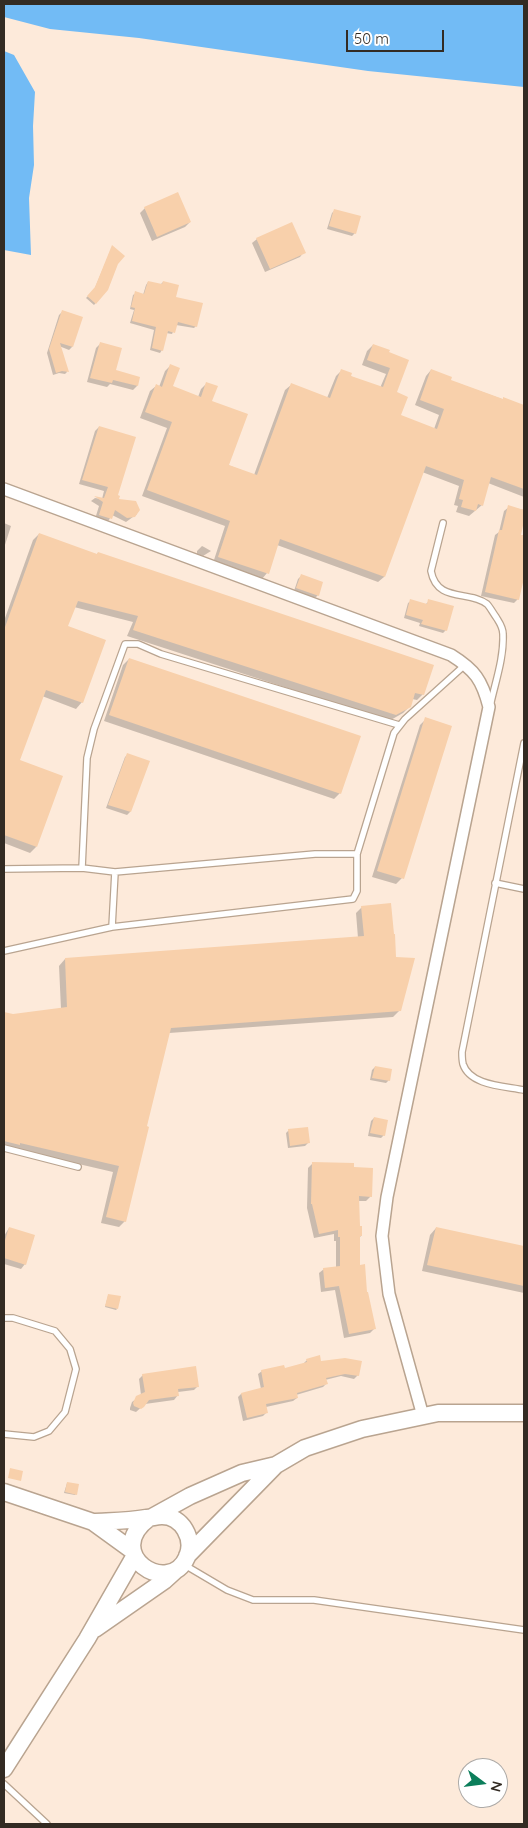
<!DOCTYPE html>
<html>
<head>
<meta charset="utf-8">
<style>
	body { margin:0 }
	#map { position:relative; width:528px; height:1828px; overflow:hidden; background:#fdeada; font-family:Quicksand,sans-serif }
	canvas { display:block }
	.frame { position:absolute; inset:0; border:5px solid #332b23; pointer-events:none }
	.north { position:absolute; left:458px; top:1758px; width:50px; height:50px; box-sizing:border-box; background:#fff; border:1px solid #adaaa7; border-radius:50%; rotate:105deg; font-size:14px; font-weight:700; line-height:20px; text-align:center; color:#332b23 }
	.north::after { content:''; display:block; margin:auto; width:18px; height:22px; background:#0c7e5b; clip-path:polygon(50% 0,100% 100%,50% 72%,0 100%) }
	.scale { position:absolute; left:346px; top:30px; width:98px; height:22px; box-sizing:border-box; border:2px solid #332b23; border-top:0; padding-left:6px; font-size:15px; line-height:18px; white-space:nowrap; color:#332b23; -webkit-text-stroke:4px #fff; paint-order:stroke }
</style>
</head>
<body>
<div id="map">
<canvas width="528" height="1828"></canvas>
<div class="frame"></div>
<div class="north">N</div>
<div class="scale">50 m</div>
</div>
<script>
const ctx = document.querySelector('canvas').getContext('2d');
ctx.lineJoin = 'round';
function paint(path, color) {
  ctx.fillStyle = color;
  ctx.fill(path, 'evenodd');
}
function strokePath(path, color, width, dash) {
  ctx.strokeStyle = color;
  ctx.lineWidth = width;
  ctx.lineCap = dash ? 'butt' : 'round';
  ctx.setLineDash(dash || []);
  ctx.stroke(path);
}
paint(new Path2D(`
	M4 4H524V87L368 71 139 38 50 29 4 17Z
	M4 51 14 55 35 92 33 126 34 165 29 198 31 255 4 250Z`), '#72bbf5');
paint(new Path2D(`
	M145 208 190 222 185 227 152 241 140 213Z
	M335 210 355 233 352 236 327 229 332 213Z
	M257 239 304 252 300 257 265 272 252 243Z
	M112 247 117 264 107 290 94 305 86 298 94 290Z
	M148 282 160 285 163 282 196 326 194 328 176 325 172 334 166 333 162 350 160 353 150 350 154 330 130 323 134 310 130 309 133 295 136 293 143 295 146 285Z
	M62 312 81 318 72 347 69 350 59 346 67 372 65 374 59 373 53 375 47 353 59 315Z
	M100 344 114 371 139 378 137 386 133 390 110 384 107 387 87 382 96 348Z
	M373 345 388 351 400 416 434 429 439 415 415 405 426 376 431 370 449 380 524 407V497L488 483 482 505 469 516 456 512 458 506 454 505 459 486 422 472 384 577 378 582 277 545 267 573 262 579 213 563 225 526 142 496 167 428 140 418 150 391 156 386 159 387 165 371 170 366 171 387 198 397 201 389 207 383 228 465 254 475 285 390 291 385 327 398 336 376 341 371 350 376 380 388 386 374 362 365 367 351Z
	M99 427 117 500 137 514 126 522 112 515 107 523 95 519 99 506 91 501 95 498 102 499 104 491 79 484 95 431Z
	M509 507 524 510V517L519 535 524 537V573L518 599 514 603 481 596 495 535 499 532 504 511Z
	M4 523 11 526 4 548Z
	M39 534 96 555 98 553 423 694 417 700 412 699 410 706 403 713 389 721 127 636 133 622 74 607 67 627 82 702 76 709 42 696 19 761 36 847 30 853 4 843V621L33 540Z
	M202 546 204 547 211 551 203 556 197 554V551Z
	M301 576 318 595 315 598 294 591 298 579Z
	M411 601 425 605 429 601 446 630 443 633 419 626 420 623 404 618 408 603Z
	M129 659 340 793 334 799 104 721 123 665Z
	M426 719 402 878 396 884 372 877 420 725Z
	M128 754 149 762 130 812 127 815 106 808 125 757Z
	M362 907 400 1010 393 1017 169 1033 145 1127 125 1221 119 1227 101 1223 113 1172 14 1149 4 1148V1013L13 1015 61 1009 59 966 65 959 358 938 356 913Z
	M375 1067 389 1080 386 1083 370 1080 372 1070Z
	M374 1118 384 1135 381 1138 368 1136 371 1121Z
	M289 1130 308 1143 305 1146 288 1148 286 1133Z
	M312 1164 371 1196 366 1201H358L359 1228 361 1236 359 1238V1266L375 1328 370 1333 344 1338 335 1290 321 1292 319 1273 324 1269 336 1268V1241H334V1234L314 1238 307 1208 308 1168Z
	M9 1228 25 1264 21 1269 4 1264V1236Z
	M436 1228 524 1248V1293L422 1271 430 1235Z
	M108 1296 117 1309 116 1310 105 1307Z
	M307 1360 321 1362 358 1375 354 1379 341 1376 325 1380 326 1384 323 1387 296 1395 297 1398 293 1401 266 1407 267 1412 263 1416 243 1421 238 1397 241 1394 261 1389 258 1374 262 1371 284 1369 303 1364Z
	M143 1375 198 1386 194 1390 178 1392V1395L174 1400 145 1404 136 1412 130 1410V1408L132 1402 141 1395 139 1379Z
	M67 1483 76 1494 75 1495 64 1493Z`), '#0003');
paint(new Path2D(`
	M178 192 191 222 157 237 144 207Z
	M334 209 361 216 356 234 329 226Z
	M292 222 306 253 270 269 256 238Z
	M112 245 125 256 118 264 108 290 96 304 87 296 95 287Z
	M148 281 162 284 163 281 179 285 176 297 203 303 197 327 178 322 175 333 168 331 163 351 152 348 156 327 132 321 135 308 131 307 135 291 144 294Z
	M62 310 83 317 73 347 60 343 69 372 62 371 56 373 49 349Z
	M100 342 122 348 116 370 140 377 138 386 113 380 112 383 90 378Z
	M373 344 390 350 389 352 409 360 397 392 408 397 401 415 437 429 444 409 420 400 431 369 452 377 451 380 503 399V397L524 405V489L491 477 483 506 478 504 476 511 461 507 463 500 459 499 464 480 426 466 385 577 280 539 269 574 218 557 230 521 147 490 172 422 145 412 156 384 162 387 170 364 180 368 173 386 201 397 206 382 218 386 212 401 248 414 229 465 257 475 291 383 330 398 341 369 352 373 351 376 383 387 390 368 367 360Z
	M99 426 136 437 118 495 120 496 119 499 136 501 140 510 135 517 127 518 115 510 112 519 99 515 103 502 94 496 104 498 108 487 82 480Z
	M508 505 524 510V521L521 535H524V578L519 600 485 592 499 530H502Z
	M39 533 97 554 98 552 434 665 424 695 415 693 411 707 396 715 133 630 138 616 78 601 68 626 106 640 83 703 46 690 20 760 63 776 37 847 4 835V630Z
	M301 574 323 582 319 596 296 588Z
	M410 599 427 604 428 599 454 606 447 631 421 624 423 620 406 615Z
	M129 658 361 736 341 794 109 715Z
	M425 717 452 726 404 879 377 871Z
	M127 753 150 761 131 812 108 805Z
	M391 903 394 934H395L396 957 415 958 401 1011 171 1028 147 1126 149 1127 126 1222 106 1217 119 1166 20 1143V1145L4 1141V1012L13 1014 67 1007 65 958 364 936 361 906Z
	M375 1066 392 1069 390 1081 372 1078Z
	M374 1117 388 1120 385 1136 370 1133Z
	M308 1127 310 1143 290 1146 288 1129Z
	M312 1162 354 1163V1167L373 1168 372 1197 359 1196 360 1226H362V1236H360V1265L365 1264 367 1292H368L376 1329 349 1334 339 1286 325 1288 323 1268 340 1266V1237H338V1230L319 1234 312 1204H311Z
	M9 1227 35 1235 26 1265 4 1258V1244Z
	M436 1227 524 1246V1286L427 1265Z
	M108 1294 121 1296 118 1309 105 1306Z
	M320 1355 321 1361 345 1358 362 1361 359 1376 345 1374 326 1378 328 1384 297 1393 298 1398 266 1404 268 1413 247 1418 241 1393 264 1387 261 1370 284 1365 285 1368 307 1362 306 1359Z
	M196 1366 199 1387 178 1389 179 1396 149 1400 144 1407 141 1409 134 1406 133 1403 136 1396 145 1392 142 1374Z
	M10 1468 23 1471 21 1481 8 1478Z
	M67 1482 79 1484 77 1495 65 1492Z`), '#f8d0ab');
const lane = new Path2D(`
	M443 523 431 571C437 603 469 590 487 604 490 607 493 613 496 617 499 622 503 627 503 634 504 657 496 680 491 702
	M524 743 462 1052C462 1055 462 1060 463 1064 470 1086 505 1086 524 1090
	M82 868 87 758 94 729 125 644H138L161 654 399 725
	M4 869 82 868 115 872 315 854H357L394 733 405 719 466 664
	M495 883 524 889
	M112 927 115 872
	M4 951 112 927 353 899 357 891V854
	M4 1148 78 1167
	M4 1318H13L55 1331 70 1349 76 1369 65 1412 49 1431 34 1437 4 1434
	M183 1564 227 1590 253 1600H314L524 1630
	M4 1784 47 1824`);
const street = new Path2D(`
	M4 489 451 655C475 670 482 680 489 707L387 1197 382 1236 389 1294 423 1416`);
const secondary = new Path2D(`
	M4 1492 93 1522 133 1551
	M152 1517 190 1496 242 1473 276 1465
	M93 1522C111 1521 129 1521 146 1518 151 1518 156 1516 162 1516 182 1516 195 1539 187 1557 169 1598 101 1554 149 1518
	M187 1556 276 1465 305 1448 362 1429 438 1413H524
	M95 1629 164 1581 175 1571
	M4 1769 87 1639 134 1557`);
strokePath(lane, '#b9a490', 8);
strokePath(street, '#b9a490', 14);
strokePath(secondary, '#b9a490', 19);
strokePath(lane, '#fff', 5.5);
strokePath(street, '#fff', 11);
strokePath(secondary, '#fff', 16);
</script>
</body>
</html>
